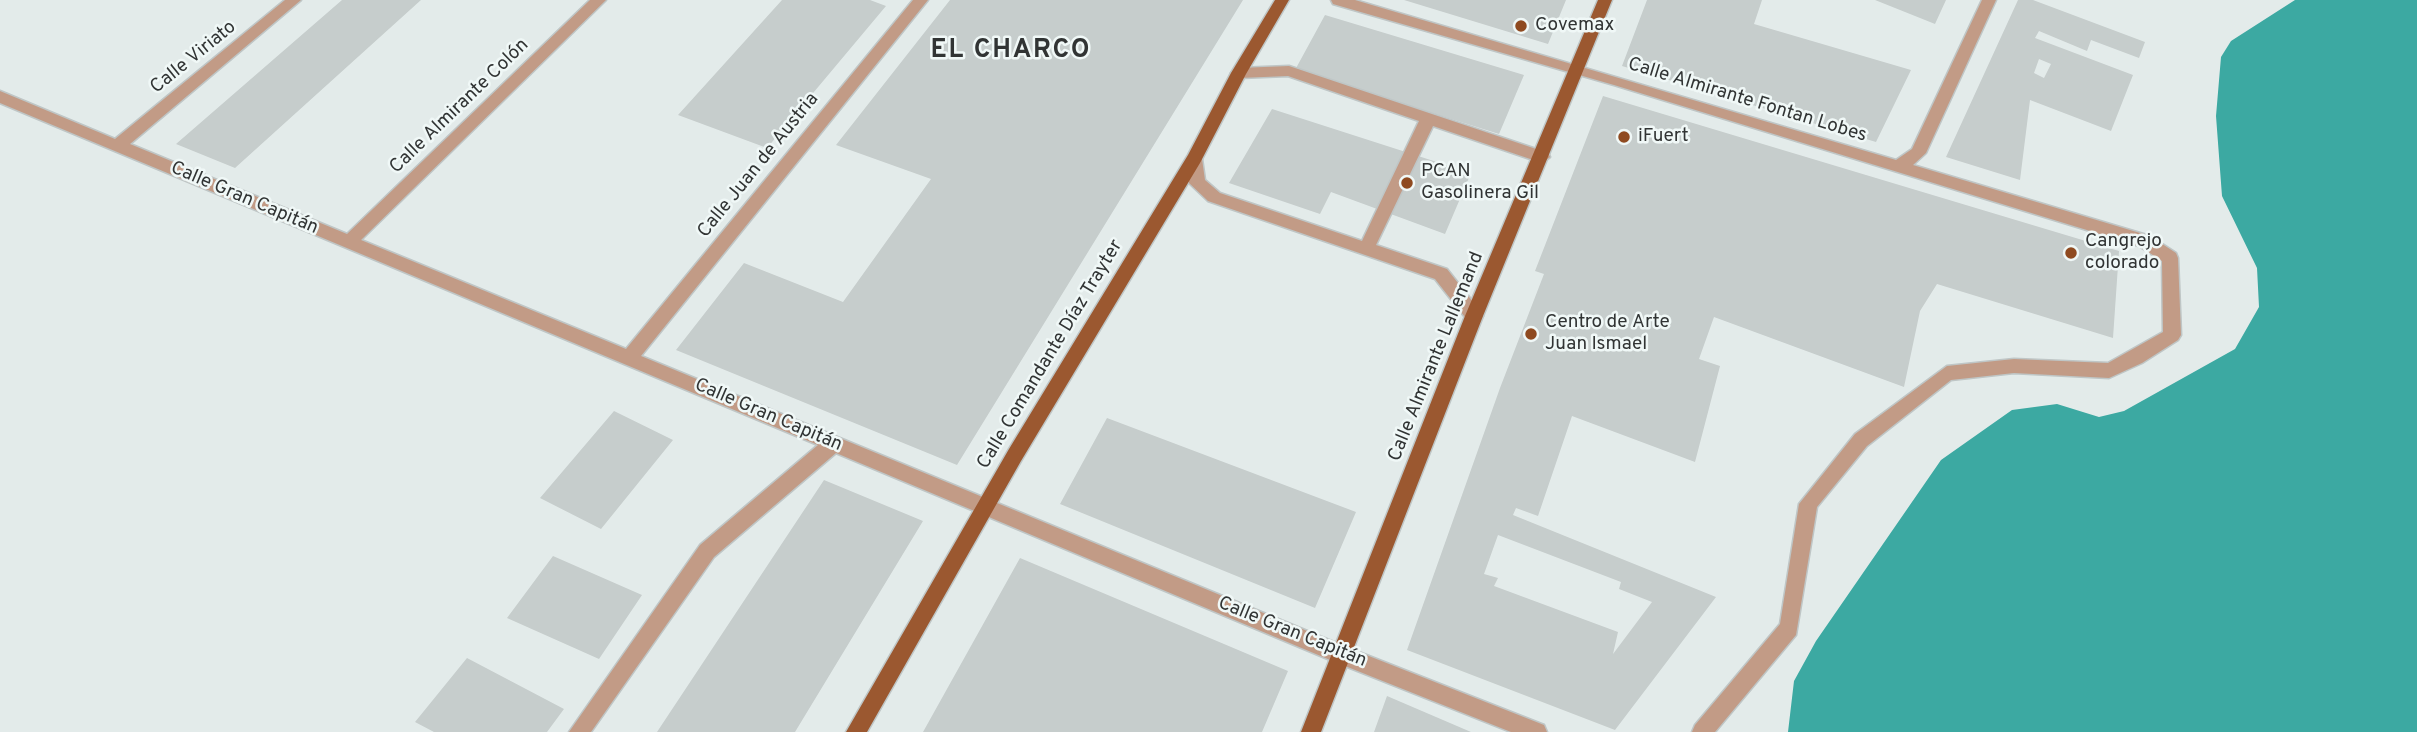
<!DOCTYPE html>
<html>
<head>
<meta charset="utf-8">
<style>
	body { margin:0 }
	canvas { display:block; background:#e3ebea }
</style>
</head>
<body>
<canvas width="2417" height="732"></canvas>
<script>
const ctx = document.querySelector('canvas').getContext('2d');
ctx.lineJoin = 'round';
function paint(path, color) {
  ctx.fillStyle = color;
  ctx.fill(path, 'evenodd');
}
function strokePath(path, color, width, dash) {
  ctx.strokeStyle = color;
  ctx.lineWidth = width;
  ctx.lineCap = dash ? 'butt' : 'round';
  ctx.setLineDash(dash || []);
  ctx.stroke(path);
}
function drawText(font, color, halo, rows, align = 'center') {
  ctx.font = font + ' Overpass,sans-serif';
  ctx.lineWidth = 5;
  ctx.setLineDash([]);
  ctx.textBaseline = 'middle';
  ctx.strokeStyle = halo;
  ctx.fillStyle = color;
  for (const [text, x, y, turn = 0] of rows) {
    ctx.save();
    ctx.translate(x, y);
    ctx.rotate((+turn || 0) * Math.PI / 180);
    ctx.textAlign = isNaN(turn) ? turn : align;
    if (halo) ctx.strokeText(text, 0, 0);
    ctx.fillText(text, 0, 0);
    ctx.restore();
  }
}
paint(new Path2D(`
	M2295 0H2417V732H1788L1794 681 1816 641 1941 460 2012 410 2057 404 2099 417 2124 411 2235 349 2259 307 2257 268 2222 196 2216 116 2221 57 2231 41Z`), '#3ca9a2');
paint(new Path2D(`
	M342 0H421L235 168 176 144Z
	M782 0H870L886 6 767 148 678 115Z
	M950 0H1243L957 465 676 350 744 263 843 302 931 179 836 145Z
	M1404 0H1566L1548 44Z
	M1647 0H1762L1754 24 1911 70 1876 142 1622 66Z
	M1875 0H1946L1935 24Z
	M2018 0H2033L2145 42 2139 58 2091 40 2087 51 2039 31 2035 38 2133 75 2111 131 2030 100 2020 180 1946 157ZM2039 59 2051 64 2044 78 2034 73Z
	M1325 15 1524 75 1499 134 1295 70Z
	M1603 96 2119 251 2113 338 1937 284 1920 311 1904 387 1714 317 1699 359 1720 366 1695 462 1572 416 1538 516 1516 508 1513 515 1716 597 1615 730 1407 650 1500 388 1544 274 1535 271ZM1498 535 1621 582 1619 589 1652 602 1613 654 1618 632 1494 586 1498 578 1484 574Z
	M1272 109 1471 173 1445 234 1331 192 1320 214 1229 183Z
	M614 411 673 440 601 529 540 498Z
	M1107 418 1356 512 1315 608 1060 504Z
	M824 480 923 521 795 732H657Z
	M553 556 642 595 599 659 507 618Z
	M1020 558 1288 671 1262 732H923Z
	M467 658 564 709 547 732H434L415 722Z
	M1387 696 1471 732H1374Z`), '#c6cdcc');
const minor = new Path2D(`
	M285 0H301L130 144 347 234 590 0H606L361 240 626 349 913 0H928L641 356 1346 647 1544 725 1547 732H1511L1335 662 836 453 714 557 591 732H569L700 545 818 445 0 103V91L115 139Z
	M1331 0H1355L1896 160 1912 149 1982 0H1996L1926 153 1913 165 2150 236 2176 253 2178 258 2181 335 2178 340 2142 363 2109 378 2014 373 1951 380 1867 446 1817 507 1796 635 1715 732H1692L1695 725 1780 624 1799 504 1855 434 1947 366 2014 359 2108 363 2163 332 2162 261 2139 246 1614 85 1333 4Z
	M1289 66 1548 153 1550 157 1542 163 1433 126 1376 245 1447 269 1480 311 1483 316 1480 321H1468L1435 279 1208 201 1189 183 1186 159 1194 153 1202 159 1205 180 1220 193 1362 241 1419 121 1288 76 1239 78 1231 73 1239 68Z`);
const major = new Path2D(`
	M1275 0H1289L1246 74 1200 163 1021 461 867 732H846L1009 449 1188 155 1231 73Z
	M1598 0H1612L1483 316 1321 732H1301L1465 316Z`);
strokePath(minor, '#bfc6c6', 3);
strokePath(major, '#bfc6c6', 3);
paint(minor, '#c29b86');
paint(major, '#9b5830');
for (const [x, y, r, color] of [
	[1521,26,7,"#8f4a20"],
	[1624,137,7,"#8f4a20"],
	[1407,183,7,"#8f4a20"],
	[2071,253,7,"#8f4a20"],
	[1531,334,7,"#8f4a20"]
]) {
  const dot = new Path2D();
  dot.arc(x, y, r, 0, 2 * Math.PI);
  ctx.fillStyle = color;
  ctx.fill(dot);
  strokePath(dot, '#f0f8f7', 2.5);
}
drawText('19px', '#313434', '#f0f8f7', [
	["Covemax",1535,26],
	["iFuert",1638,137],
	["PCAN",1421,172],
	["Gasolinera Gil",1421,194],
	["Cangrejo",2085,242],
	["colorado",2085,264],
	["Centro de Arte",1545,323],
	["Juan Ismael",1545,345]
], 'left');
drawText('19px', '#313434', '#f0f8f7', [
	["Calle Viriato",194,58,-39],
	["Calle Almirante Fontan Lobes",1747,101,17],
	["Calle Almirante Colón",460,107,-44],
	["Calle Juan de Austria",759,166,-51],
	["Calle Gran Capitán",244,199,23],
	["Calle Comandante Díaz Trayter",1051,355,-59],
	["Calle Almirante Lallemand",1437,357,-68],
	["Calle Gran Capitán",768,416,23],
	["Calle Gran Capitán",1292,633,22]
]);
ctx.letterSpacing = '2px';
drawText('bold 26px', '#313434', '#f0f8f7', [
	["EL CHARCO",1011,52]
]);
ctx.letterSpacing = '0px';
</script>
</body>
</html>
